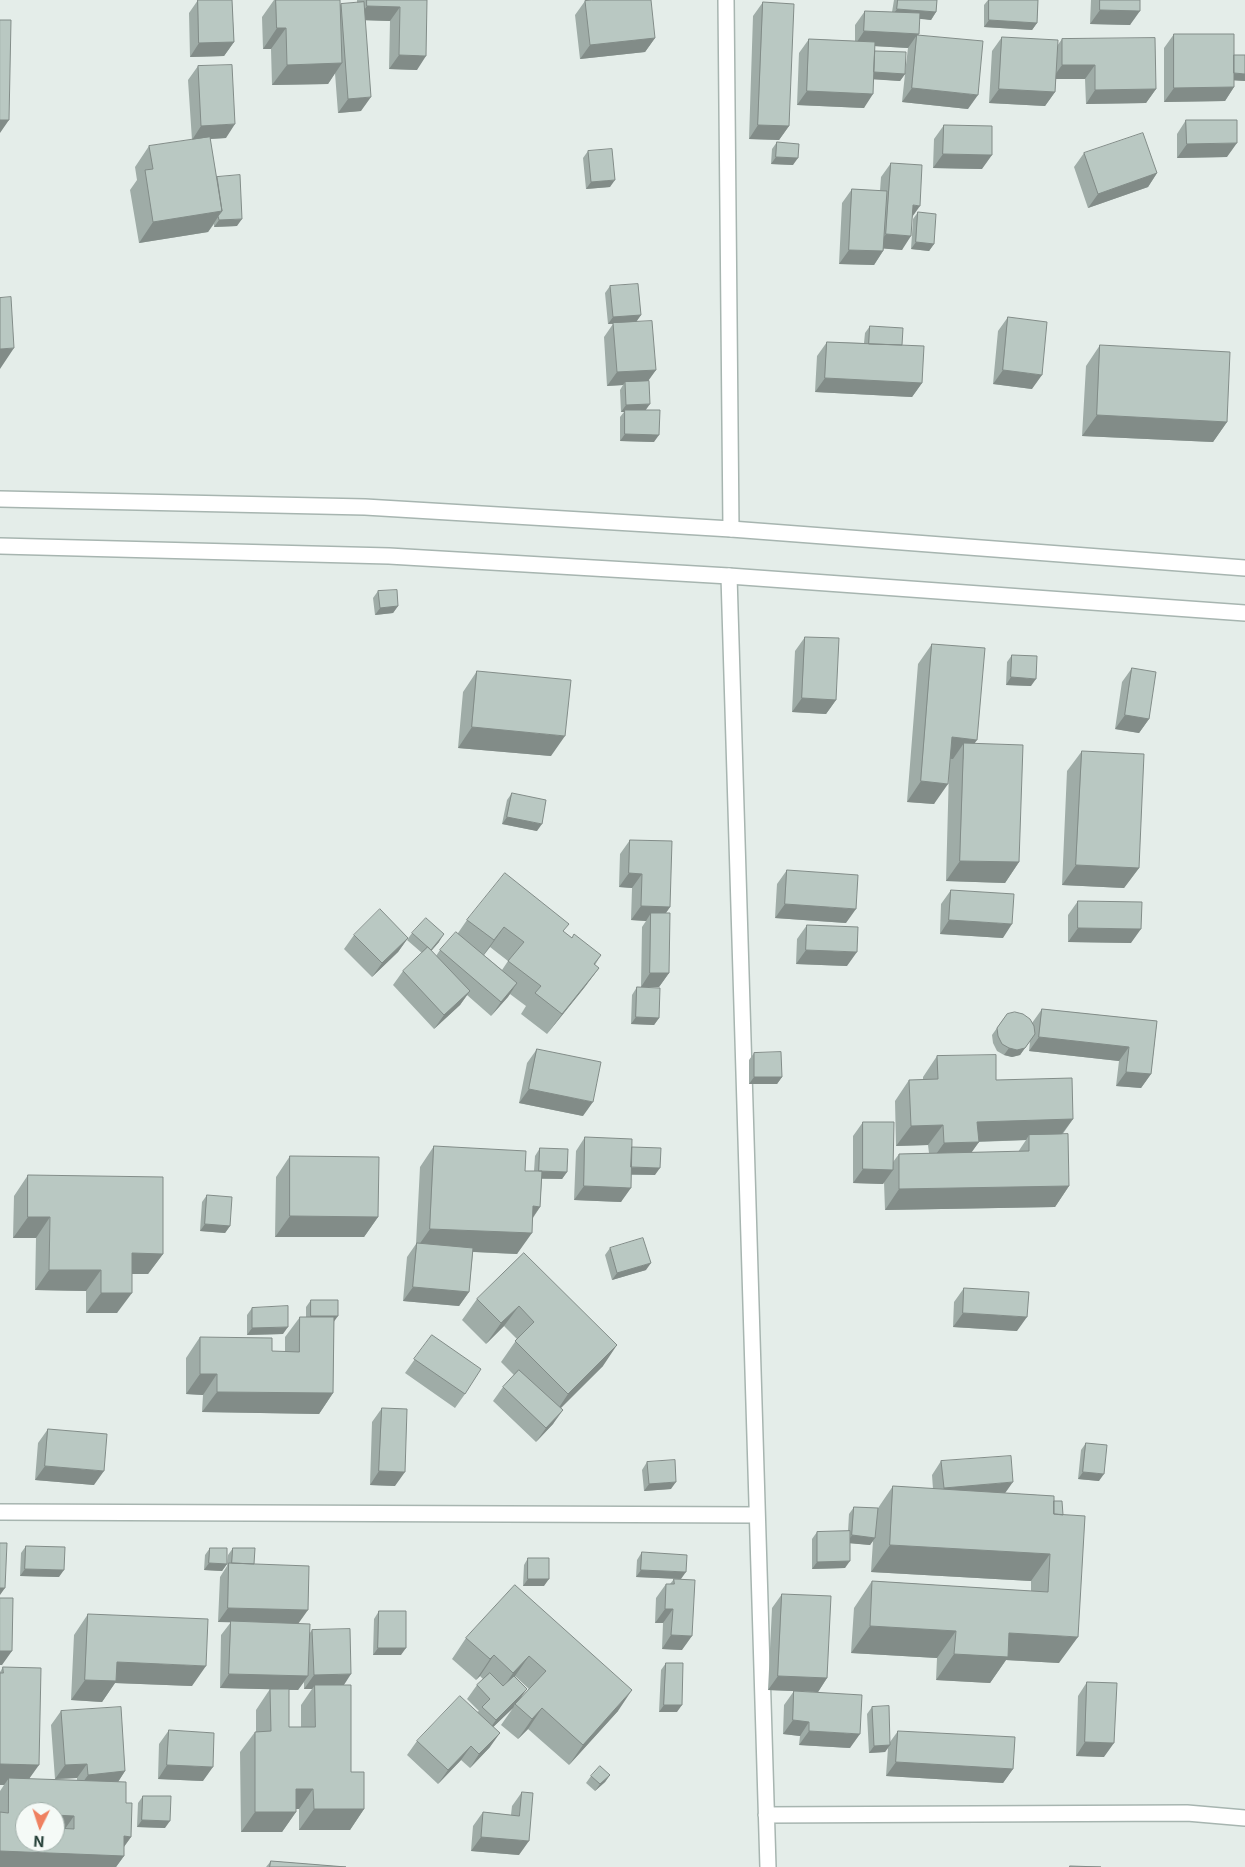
<!DOCTYPE html>
<html>
<head>
<meta charset="utf-8">
<style>
	body { margin:0 }
	#map { position:relative; width:1245px; height:1867px; overflow:hidden; background:#e4ede9; font-family:Inter,sans-serif }
	canvas { display:block }
	.north { position:absolute; left:15px; top:1802px; width:50px; height:50px; box-sizing:border-box; background:#f5faf7; border:1px solid #a1afaa; border-radius:50%; rotate:184deg; font-size:14px; font-weight:700; line-height:20px; text-align:center; color:#243f37 }
	.north::after { content:''; display:block; margin:auto; width:18px; height:22px; background:#ef8161; clip-path:polygon(50% 0,100% 100%,50% 72%,0 100%) }
</style>
</head>
<body>
<div id="map">
<canvas width="1245" height="1867"></canvas>
<div class="north">N</div>
</div>
<script>
const ctx = document.querySelector('canvas').getContext('2d');
ctx.lineJoin = 'round';
function strokePath(path, color, width, dash) {
  ctx.strokeStyle = color;
  ctx.lineWidth = width;
  ctx.lineCap = dash ? 'butt' : 'round';
  ctx.setLineDash(dash || []);
  ctx.stroke(path);
}
function paint(path, color) {
  ctx.fillStyle = color;
  ctx.fill(path, 'evenodd');
}
const minor = new Path2D(`
	M726 0 731 529
	M729 576 768 1867
	M0 1512 757 1515
	M766 1815 1187 1813 1245 1818`);
const tertiary = new Path2D(`
	M0 499 365 507 731 529 1245 568
	M0 546 389 556 729 576 1245 613`);
strokePath(minor, '#a7b5b0', 18);
strokePath(tertiary, '#a7b5b0', 18);
strokePath(minor, '#fff', 15);
strokePath(tertiary, '#fff', 15);
paint(new Path2D(`
	M198 0H232L234 42 224 56 190 57 189 13Z
	M274 0H340V5L341 4 357 3V0H427L417 70 389 69 390 21 365 20 361 111 338 113 335 73 328 84 272 85 271 49H263L262 17Z
	M894 0H937L936 12 931 20 919 18 918 35 968 109 902 102 905 74 900 81 874 79 864 108 797 105 799 53 809 39 855 41V25L865 11 892 12ZM875 46 908 48 905 73 875 51Z
	M988 0H1038L1037 23 1032 30 984 27V5Z
	M1091 0H1140L1130 25 1090 24Z
	M585 1 655 38 645 52 580 59 575 15Z
	M763 2 789 126 779 140 749 139 753 16Z
	M1174 34 1234 55 1245 81 1234 80V87L1225 101 1164 102V48Z
	M1002 37 1057 46 1062 39 1156 89 1146 103 1086 104 1085 79H1056L1055 92 1045 106 989 103 992 51Z
	M198 66 226 138 210 139 216 177 237 226 214 227V224L208 232 139 243 130 190 137 180 135 167 149 146 192 140 188 80Z
	M1186 120 1227 157 1177 158V134Z
	M944 125 982 169 933 168 934 139Z
	M777 142 793 165 771 164 772 149Z
	M588 151 610 187 586 189 583 158Z
	M1084 153 1157 173 1148 187 1088 208 1074 167Z
	M891 163 913 215 902 250 884 248 883 251 874 265 839 264 842 203 852 189 880 191 881 177Z
	M918 212 934 244 929 251 911 249 913 219Z
	M610 286 641 315 636 322 656 370 647 381 646 410 654 442 620 441V417L624 412H621L620 390 623 385 607 386 604 337 613 324H608L605 293Z
	M1008 317 1032 389 993 384 998 331Z
	M870 326 902 345 922 383 912 397 815 392 817 356 827 342 864 343 865 333Z
	M1100 345 1227 422 1213 442 1082 436 1086 366Z
	M378 591 398 606 393 613 375 615 373 598Z
	M805 637 836 700 826 714 792 712 795 651Z
	M932 644 975 744 1019 862 1005 883 946 881 949 769 934 804 907 802 918 664Z
	M1012 655 1031 686 1006 685 1007 662Z
	M1132 668 1149 719 1139 733 1115 729 1122 682Z
	M477 671 551 756 458 748 463 692Z
	M1082 751 1139 868 1124 888 1062 885 1067 771Z
	M512 793 537 831 502 824 507 800Z
	M630 840 670 907 666 913 669 973 659 987H641L642 927 646 921 631 920 632 888 619 887 620 854Z
	M787 870 846 923 775 918 777 884Z
	M951 890 1003 938 940 934 941 904Z
	M1078 901 1131 943 1068 942V915Z
	M467 920 564 932 572 938 601 955 595 965 599 968 584 988 547 1034 521 1014 526 1006 510 994 491 1016 467 995 460 1005 434 1029 393 985 403 971 422 953 407 940 412 933 439 942 431 951 436 956 440 950 458 933ZM490 947 508 961 502 970 484 955Z
	M807 925 847 966 796 964 797 939Z
	M354 935 408 938 398 952 372 977 344 949Z
	M637 987 659 1018 654 1025 631 1024 632 995Z
	M1042 1009 1157 1021 1151 1074 1141 1088 1116 1086 1119 1061 1029 1051 1030 1041 1020 1055 1012 1057 1004 1055 997 1051 993 1043 992 1035 1007 1014 1032 1023Z
	M537 1049 583 1116 519 1103 527 1063Z
	M754 1053 782 1077 777 1084H749V1060Z
	M937 1056 996 1080 1073 1119 1062 1135 1069 1186 1055 1207 885 1210 884 1182 883 1184 853 1183V1136L863 1122 893 1162 899 1154 929 1153 928 1145 896 1146 895 1101 909 1080H923V1077ZM1026 1140 1018 1152H971L979 1142Z
	M585 1137 632 1147 655 1175H631L621 1202 574 1200 576 1151Z
	M434 1146 525 1171H534L535 1156 540 1148 567 1172 562 1179H542L540 1207 533 1218 517 1254 473 1252 469 1292 459 1306 403 1301 407 1257 416 1244 420 1167Z
	M290 1156 378 1217 364 1237H275L276 1177Z
	M28 1175 163 1254 148 1274H132L117 1313H86V1291L35 1290 36 1238H13L14 1196Z
	M207 1195 230 1226 225 1233 200 1231 202 1202Z
	M610 1248 646 1270 612 1280 605 1255Z
	M524 1253 603 1366 560 1408 553 1424 536 1442 493 1401 503 1387 514 1375 501 1362 517 1339 504 1326 486 1344 462 1320 477 1299Z
	M964 1288 1017 1331 953 1327 954 1302Z
	M311 1300 334 1321 333 1393 319 1414 202 1412 203 1395 186 1394V1358L200 1337 272 1351 285 1352V1337L300 1317H306V1307Z
	M252 1308 283 1334 247 1335V1315Z
	M432 1335 465 1394 455 1408 405 1373Z
	M382 1408 395 1486 370 1485 372 1422Z
	M48 1429 94 1485 35 1480 38 1443Z
	M1086 1443 1099 1481 1078 1479 1081 1450Z
	M941 1461 1005 1493 1054 1496 1059 1663 1006 1660 990 1683 936 1680 937 1658 851 1653 854 1608 872 1581 1031 1591V1581L871 1572 873 1541 870 1545 850 1543 845 1568 812 1569V1539L817 1532 848 1531 849 1514 854 1507 878 1508 893 1486 933 1489 932 1475Z
	M647 1462 671 1489 644 1491 642 1470Z
	M26 1546 59 1577 20 1576 21 1553Z
	M210 1548 227 1564 222 1571 204 1570 205 1555Z
	M233 1548 254 1564 298 1624 309 1634 312 1630 344 1685 351 1772 364 1809 350 1830H299V1809H296V1812L282 1832H241L240 1752 255 1732H256V1710L270 1689 220 1688 221 1635 231 1622H218L220 1577 227 1566 228 1555ZM304 1682V1689H312L301 1705V1727H289V1690H298Z
	M642 1552 681 1579 636 1577 637 1560Z
	M528 1558 544 1586H523L524 1565Z
	M674 1579 682 1650 662 1649 663 1623H655L656 1598 666 1584H670Z
	M515 1585 618 1711 569 1765 528 1729 518 1739 501 1725 513 1708 493 1727 490 1747 470 1768 461 1760 438 1784 407 1755 417 1741 479 1711 467 1699 477 1685 483 1679 480 1676 476 1680 452 1659 466 1638ZM515 1676 529 1689 522 1697Z
	M782 1594 827 1678 818 1692 768 1690 772 1608Z
	M379 1611 401 1655H373L374 1619Z
	M88 1614 192 1686 115 1683 102 1702 71 1700 74 1635Z
	M666 1663 677 1712H659L661 1670Z
	M3 1667 30 1779 77 1780V1778L55 1779 51 1725 61 1711 125 1771 118 1782 126 1803 131 1837 124 1847V1856L116 1867H0V1791L4 1785H0V1672Z
	M1087 1682 1104 1757 1076 1756 1078 1696Z
	M794 1691 850 1748 799 1745 800 1736 783 1734 784 1705Z
	M872 1707 890 1742 898 1731 1013 1769 1003 1783 886 1776 888 1748 885 1752 869 1753 867 1714Z
	M169 1730 203 1781 158 1779 159 1744Z
	M610 1775 605 1782 595 1791 586 1783 591 1776Z
	M522 1792 519 1855 471 1851 473 1826 483 1812 511 1815 512 1806Z
	M143 1796 165 1828 137 1827 138 1803Z
	M271 1861 346 1867H266Z`), '#9faca7');
paint(new Path2D(`
	M367 6 400 7 390 21 357 20Z
	M897 9 936 12 931 20 892 16Z
	M1100 10 1140 11 1130 25 1090 24Z
	M989 20 1037 23 1032 30 984 27Z
	M277 28H286L271 49H263Z
	M864 31 919 34 917 36V35L908 48 855 45Z
	M655 38 645 52 580 59 590 45Z
	M234 42 224 56 190 57 199 43Z
	M399 55 426 56 417 70 389 69Z
	M342 63 328 84 272 85 287 65Z
	M1062 65H1095L1085 79H1052Z
	M873 72 905 74 900 81 868 79Z
	M1232 73 1245 74V81L1227 80Z
	M1234 87 1225 101 1164 102 1174 88Z
	M912 88 978 95 968 109 902 102Z
	M999 89 1055 92 1045 106 989 103Z
	M1156 89 1146 103 1086 104 1095 90Z
	M807 91 873 94 864 108 797 105Z
	M371 97 361 111 338 113 348 99Z
	M0 120H9L0 133Z
	M235 124 226 138 192 140 201 126Z
	M758 125 789 126 779 140 749 139Z
	M1237 143 1227 157 1177 158 1187 144Z
	M943 154 992 155 982 169 933 168Z
	M776 157 798 158 793 165 771 164Z
	M1157 173 1148 187 1088 208 1098 194Z
	M615 180 610 187 586 189 591 182Z
	M913 205 920 206 910 220Z
	M222 211 208 232 139 243 153 222Z
	M242 219 237 226 214 227 219 220Z
	M886 234 911 236 902 250 876 248Z
	M916 242 934 244 929 251 911 249Z
	M849 250 883 251 874 265 839 264Z
	M641 315 636 322 608 324 613 317Z
	M14 348 0 369V349Z
	M656 370 646 384 625 382 623 385 607 386 617 372Z
	M1003 370 1042 375 1032 389 993 384Z
	M825 378 922 383 912 397 815 392Z
	M650 404 645 411 625 410 624 412H621L626 405Z
	M1097 415 1227 422 1213 442 1082 436Z
	M625 434 659 435 654 442 620 441Z
	M398 606 393 613 375 615 380 608Z
	M1011 677 1036 679 1031 686 1006 685Z
	M802 698 836 700 826 714 792 712Z
	M1125 715 1149 719 1139 733 1115 729Z
	M472 727 565 736 551 756 458 748Z
	M952 737 977 740 963 760 964 743 953 759 937 758Z
	M921 781 948 784 934 804 907 802Z
	M507 817 542 824 537 831 502 824Z
	M960 861 1019 862 1005 883 946 881Z
	M1076 865 1139 868 1124 888 1062 885Z
	M629 873 642 874 632 888 619 887Z
	M785 904 856 909 846 923 775 918Z
	M641 906 670 907 660 921 651 913 646 921 631 920Z
	M949 920 1012 924 1003 938 940 934Z
	M504 927 490 947 479 961 494 940Z
	M1078 928 1141 929 1131 943 1068 942Z
	M444 934 439 942 426 957 431 950Z
	M408 938 398 952 372 977 382 963Z
	M806 950 857 952 847 966 796 964Z
	M599 968 584 988 547 1034 562 1014Z
	M650 973H669L659 987H641Z
	M517 983 508 997 491 1016 501 1002Z
	M470 991 460 1005 434 1029 444 1015Z
	M636 1017 659 1018 654 1025 631 1024Z
	M1035 1034 1020 1055 1012 1057 1004 1055 1009 1048Z
	M1039 1037 1129 1047 1119 1061 1029 1051Z
	M1126 1072 1151 1074 1141 1088 1116 1086Z
	M754 1077H782L777 1084H749Z
	M529 1089 593 1102 583 1116 519 1103Z
	M1073 1119 1058 1139 1029 1135 1026 1140 963 1142 977 1122Z
	M943 1125 928 1145 896 1146 911 1126Z
	M979 1142 964 1163 929 1164 944 1143Z
	M631 1167 660 1168 655 1175 626 1174Z
	M863 1169 893 1170 883 1184 853 1183Z
	M539 1171 567 1172 562 1179 534 1178Z
	M584 1186 631 1188 621 1202 574 1200Z
	M1069 1186 1055 1207 885 1210 899 1189Z
	M533 1206 540 1207 526 1227Z
	M290 1216 378 1217 364 1237H275Z
	M28 1217H50L36 1238H13Z
	M205 1224 230 1226 225 1233 200 1231Z
	M430 1229 532 1233 517 1254 416 1249Z
	M132 1253 163 1254 148 1274H117Z
	M651 1263 646 1270 612 1280 617 1273Z
	M49 1270H101L86 1291 35 1290Z
	M413 1287 469 1292 459 1306 403 1301Z
	M101 1293H132L117 1313H86Z
	M519 1306 504 1326 486 1344 501 1323Z
	M963 1313 1027 1317 1017 1331 953 1327Z
	M311 1316H338L333 1323H306Z
	M288 1327 283 1334 247 1335 252 1328Z
	M617 1345 603 1366 554 1415 568 1394Z
	M200 1374H217L203 1395 186 1394Z
	M217 1392 333 1393 319 1414 202 1412Z
	M563 1410 553 1424 536 1442 546 1428Z
	M45 1466 104 1471 94 1485 35 1480Z
	M379 1471 405 1472 395 1486 370 1485Z
	M1083 1472 1104 1474 1099 1481 1078 1479Z
	M676 1482 671 1489 644 1491 649 1484Z
	M1013 1482 1003 1496 934 1502 944 1488Z
	M852 1535 875 1538 870 1545 847 1543Z
	M890 1545 1050 1554 1031 1581 871 1572Z
	M850 1561 845 1568 812 1569 817 1562Z
	M209 1563 227 1564 222 1571 204 1570Z
	M25 1569 64 1570 59 1577 20 1576Z
	M641 1570 686 1572 681 1579 636 1577Z
	M528 1579H549L544 1586H523Z
	M0 1588H5L0 1595Z
	M228 1608 308 1610 298 1624 218 1622Z
	M665 1609H673L663 1623H655Z
	M870 1626 956 1631 937 1658 851 1653Z
	M1009 1633 1078 1637 1059 1663 1006 1660 990 1683 936 1680 954 1654Z
	M671 1635 692 1636 682 1650 662 1649Z
	M378 1648H406L401 1655H373Z
	M0 1651H12L2 1665H0Z
	M494 1655 480 1676 476 1680 490 1659Z
	M529 1656 515 1676 499 1694 513 1673Z
	M117 1662 206 1666 192 1686 115 1683 102 1702 71 1700 85 1680Z
	M229 1674 308 1676 298 1690 220 1688Z
	M351 1674 342 1688 315 1685 312 1689H304L314 1675Z
	M778 1676 827 1678 818 1692 768 1690Z
	M527 1689 517 1703 515 1704 513 1708 486 1734 496 1720Z
	M632 1690 618 1711 569 1765 583 1745Z
	M664 1705H682L677 1712H659Z
	M542 1708 528 1729 518 1739 532 1719Z
	M793 1720 809 1722 800 1736 783 1734Z
	M809 1731 860 1734 850 1748 799 1745Z
	M500 1733 490 1747 470 1768 479 1754Z
	M1085 1742 1114 1743 1104 1757 1076 1756Z
	M890 1745 885 1752 869 1753 874 1746Z
	M471 1746 461 1760 438 1784 448 1770Z
	M896 1762 1013 1769 1003 1783 886 1776Z
	M0 1764 39 1765 24 1786 9 1778 4 1785H0Z
	M87 1764 77 1778 55 1779 65 1765Z
	M167 1765 213 1767 203 1781 158 1779Z
	M125 1771 116 1785 78 1789 88 1775Z
	M610 1775 605 1782 595 1791 600 1784Z
	M296 1789H313L299 1809H282Z
	M314 1809H364L350 1830H299Z
	M255 1812H296L282 1832H241Z
	M55 1815 74 1816 60 1836H55Z
	M142 1820 170 1821 165 1828 137 1827Z
	M124 1836 131 1837 117 1856H124L116 1867H0V1851Z
	M481 1837 529 1841 519 1855 471 1851Z`), '#828c88');
const building = new Path2D(`
	M198 0H232L234 42 199 43Z
	M276 0H340L342 63 287 65 286 28H277Z
	M367 0H427L426 56 399 55 400 7 367 6Z
	M592 0H651L655 38 590 45 585 1Z
	M898 0H937L936 12 897 9Z
	M989 0H1038L1037 23 989 20Z
	M1100 0H1140V11L1100 10Z
	M364 2 371 97 348 99 341 4Z
	M763 2 794 4 789 126 758 125Z
	M865 11 920 13 919 34 864 31Z
	M0 20H11L9 120H0Z
	M1174 34H1234V87L1174 88Z
	M917 35 983 41 978 95 912 88Z
	M1002 37 1058 40 1055 92 999 89Z
	M1155 38 1156 89 1095 90V65H1062V39Z
	M809 39 875 42 873 94 807 91Z
	M875 51 906 52 905 74 874 72Z
	M1234 55H1245V74L1234 73Z
	M232 65 235 124 201 126 198 66Z
	M1186 120H1237V143L1187 144Z
	M944 125 992 126V155L943 154Z
	M1143 133 1157 173 1098 194 1084 153Z
	M210 137 222 211 153 222 145 170 153 169 149 146Z
	M777 142 799 144 798 158 776 157Z
	M612 149 615 180 591 182 588 151Z
	M891 163 922 165 920 206 913 205 911 236 886 234Z
	M240 175 242 219 219 220 218 216 222 211 217 177Z
	M852 189 887 191 883 251 849 250Z
	M918 212 936 214 934 244 916 242Z
	M638 284 641 315 613 317 610 286Z
	M11 297 14 348 0 349V298Z
	M1008 317 1047 322 1042 375 1003 370Z
	M652 321 656 370 617 372 613 323Z
	M870 326 903 328 902 345 869 344Z
	M827 342 924 346 922 383 825 378Z
	M1100 345 1230 352 1227 422 1097 415Z
	M649 381 650 404 626 405 625 382Z
	M625 410H660L659 435 625 434Z
	M397 590 398 606 380 608 378 591Z
	M805 637 839 638 836 700 802 698Z
	M932 644 985 648 977 740 952 737 948 784 921 781Z
	M1012 655 1037 656 1036 679 1011 677Z
	M1132 668 1156 672 1149 719 1125 715Z
	M477 671 571 680 565 736 472 727Z
	M964 743 1023 745 1019 862 960 861Z
	M1082 751 1144 754 1139 868 1076 865Z
	M512 793 546 800 542 824 507 817Z
	M630 840 672 841 670 907 641 906 642 874 629 873Z
	M787 870 858 875 856 909 785 904Z
	M505 873 569 924 563 931 572 938 574 934 601 955 594 964 599 968 562 1014 535 993 541 986 508 961 524 942 504 927 494 940 467 920Z
	M951 890 1014 894 1012 924 949 920Z
	M1078 901 1142 902 1141 929 1078 928Z
	M380 909 408 938 382 963 354 935Z
	M651 913H670L669 973H650Z
	M426 918 444 934 431 950 412 933Z
	M807 925 858 927 857 952 806 950Z
	M456 932 517 983 501 1002 440 950Z
	M428 947 470 991 444 1015 403 971Z
	M637 987 660 988 659 1018 636 1017Z
	M1042 1009 1157 1021 1151 1074 1126 1072 1129 1047 1039 1037Z
	M1015 1012 1023 1014 1030 1019 1034 1026 1035 1034 1025 1048 1017 1050 1009 1048 1002 1044 998 1036 997 1028 1007 1014Z
	M537 1049 601 1062 593 1102 529 1089Z
	M781 1052 782 1077H754V1053Z
	M996 1055V1080L1072 1078 1073 1119 977 1122 979 1142 944 1143 943 1125 911 1126 909 1080 938 1079 937 1056Z
	M863 1122H894L893 1170 863 1169Z
	M1068 1134 1069 1186 899 1189V1154L1029 1151V1135Z
	M585 1137 632 1139 631 1188 584 1186Z
	M434 1146 526 1151 525 1171H542L540 1207 533 1206 532 1233 430 1229Z
	M632 1147 661 1148 660 1168 631 1167Z
	M540 1148 568 1149 567 1172 539 1171Z
	M290 1156 379 1157 378 1217 290 1216Z
	M28 1175 163 1177V1254L132 1253V1293H101V1270H49L50 1217H28Z
	M207 1195 232 1197 230 1226 205 1224Z
	M643 1238 651 1263 617 1273 610 1248Z
	M417 1243 473 1248 469 1292 413 1287Z
	M524 1253 617 1345 568 1394 515 1341 534 1322 519 1306 501 1323 477 1299Z
	M964 1288 1029 1292 1027 1317 963 1313Z
	M311 1300H338V1316H311Z
	M288 1306V1327L252 1328V1308Z
	M300 1317H334L333 1393 217 1392V1374H200V1337L272 1338V1351L299 1352Z
	M432 1335 481 1369 465 1394 414 1359Z
	M519 1370 563 1410 546 1428 503 1387Z
	M382 1408 407 1409 405 1472 379 1471Z
	M48 1429 107 1434 104 1471 45 1466Z
	M1086 1443 1107 1445 1104 1474 1083 1472Z
	M1011 1456 1013 1482 944 1488 941 1461Z
	M675 1460 676 1482 649 1484 647 1462Z
	M893 1486 1054 1496V1514L1085 1516 1078 1637 1009 1633 1008 1657 954 1654 956 1631 870 1626 872 1581 1048 1592 1050 1554 890 1545Z
	M1054 1501H1062L1063 1515 1054 1514Z
	M854 1507 878 1508 875 1538 852 1535Z
	M850 1531V1561L817 1562V1532Z
	M0 1543H7L5 1588H0Z
	M26 1546 65 1547 64 1570 25 1569Z
	M210 1548H227V1564L209 1563Z
	M233 1548H255L254 1564 232 1563Z
	M642 1552 687 1555 686 1572 641 1570Z
	M528 1558H549V1579H528Z
	M229 1563 309 1566 308 1610 228 1608Z
	M674 1579 695 1580 692 1636 671 1635 673 1609H665L666 1584H674Z
	M515 1585 632 1690 583 1745 542 1708 532 1719 515 1704 546 1671 529 1656 513 1673 494 1655 490 1659 466 1638Z
	M782 1594 831 1596 827 1678 778 1676Z
	M0 1598H13L12 1651H0Z
	M379 1611H406V1648H378Z
	M88 1614 208 1619 206 1666 117 1662 116 1681 85 1680Z
	M231 1621 310 1624 308 1676 229 1674Z
	M350 1629 351 1674 314 1675 312 1630Z
	M666 1663H683L682 1705H664Z
	M3 1667 41 1668 39 1765 0 1764V1673H3Z
	M490 1673 503 1686 514 1676 527 1689 496 1720 482 1707 490 1699 477 1685Z
	M1087 1682 1117 1683 1114 1743 1085 1742Z
	M315 1685H351V1772H364V1809H314L313 1789H296V1812H255V1732L271 1731 270 1689H289V1727H315Z
	M794 1691 862 1695 860 1734 809 1731V1722L793 1720Z
	M460 1696 500 1733 479 1754 471 1746 448 1770 417 1741Z
	M889 1706 890 1745 874 1746 872 1707Z
	M121 1707 125 1771 88 1775 87 1764 65 1765 61 1711Z
	M169 1730 214 1733 213 1767 167 1765Z
	M898 1731 1015 1737 1013 1769 896 1762Z
	M600 1766 610 1775 600 1784 591 1776Z
	M9 1778 126 1782V1803H132L131 1837 124 1836V1856L0 1851V1812L8 1813ZM25 1812H55V1815L74 1816V1829L55 1828V1842H25Z
	M522 1792 533 1793 529 1841 481 1837 483 1812 519 1816Z
	M143 1796H171L170 1821 142 1820Z
	M271 1861 346 1867H270Z
	M1070 1866 1101 1867H1070Z`);
paint(building, '#b9c8c2');
strokePath(building, '#828c88', 1);
</script>
</body>
</html>
